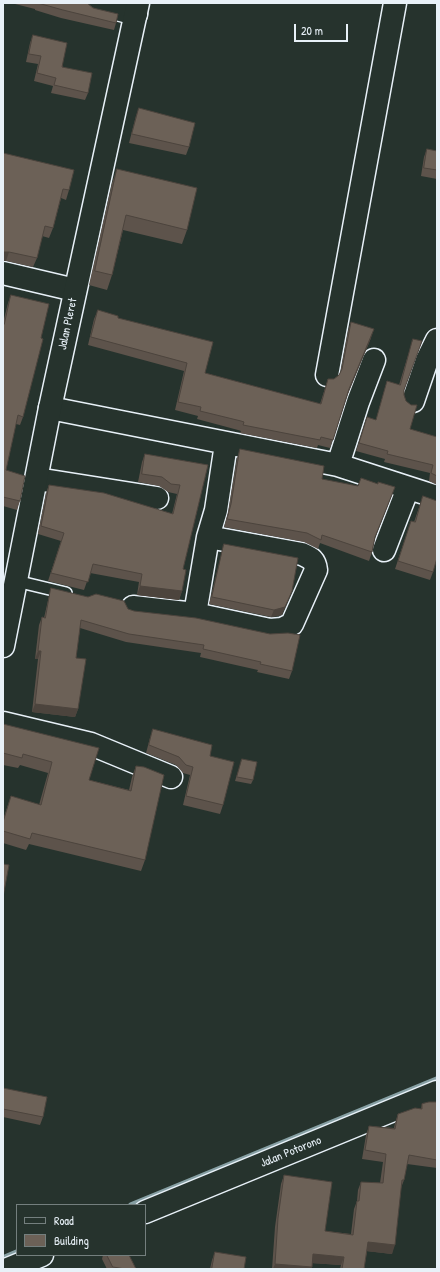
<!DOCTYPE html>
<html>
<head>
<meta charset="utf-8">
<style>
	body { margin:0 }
	#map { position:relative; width:440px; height:1272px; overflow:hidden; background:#26332d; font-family:"Patrick Hand",sans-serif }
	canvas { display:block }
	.frame { position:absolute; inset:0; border:4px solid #e8f1f8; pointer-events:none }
	.legend { position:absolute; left:16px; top:1204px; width:130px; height:52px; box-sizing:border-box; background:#26332d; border:1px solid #747f7e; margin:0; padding:5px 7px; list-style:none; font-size:12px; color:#e8f1f8 }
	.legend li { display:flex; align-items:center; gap:8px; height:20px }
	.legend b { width:20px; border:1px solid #747f7e }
	.scale { position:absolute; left:294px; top:24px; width:54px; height:18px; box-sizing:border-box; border:2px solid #e8f1f8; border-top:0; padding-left:5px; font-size:12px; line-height:14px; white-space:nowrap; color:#e8f1f8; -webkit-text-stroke:3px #26332d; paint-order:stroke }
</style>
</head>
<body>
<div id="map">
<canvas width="440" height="1272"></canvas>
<div class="frame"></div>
<ul class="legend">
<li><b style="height:5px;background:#26332d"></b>Road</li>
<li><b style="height:11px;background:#6c6157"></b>Building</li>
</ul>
<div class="scale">20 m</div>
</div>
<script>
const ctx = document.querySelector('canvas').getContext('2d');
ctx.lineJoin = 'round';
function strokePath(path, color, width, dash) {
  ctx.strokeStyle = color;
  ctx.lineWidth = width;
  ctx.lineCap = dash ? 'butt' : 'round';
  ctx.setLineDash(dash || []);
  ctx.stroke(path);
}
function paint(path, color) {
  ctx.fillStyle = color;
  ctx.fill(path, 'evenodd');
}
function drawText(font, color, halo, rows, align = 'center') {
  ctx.font = font + ' "Patrick Hand",sans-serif';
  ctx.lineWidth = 3.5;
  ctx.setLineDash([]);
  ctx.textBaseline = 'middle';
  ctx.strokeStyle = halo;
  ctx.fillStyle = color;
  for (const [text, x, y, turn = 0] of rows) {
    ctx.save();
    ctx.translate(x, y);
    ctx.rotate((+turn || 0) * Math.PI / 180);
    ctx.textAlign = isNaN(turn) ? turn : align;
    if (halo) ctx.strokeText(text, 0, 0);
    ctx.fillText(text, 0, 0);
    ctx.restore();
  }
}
strokePath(new Path2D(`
	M131 1205 437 1079
	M3 1258 17 1252`), '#869fa3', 5.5);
const lane = new Path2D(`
	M16 581 66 593`);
const street = new Path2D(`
	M94 3 136 14
	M3 273 75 290
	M327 375 395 3
	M413 401 427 360 437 340
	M50 408 338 465 437 497
	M338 465 358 402 374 360
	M37 479 157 498
	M384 550 408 488
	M133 607 195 614 208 537 216 510 226 444
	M195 614 270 630 282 629 292 624 316 570C315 560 311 558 302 554L208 537
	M3 723 91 744 171 777`);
const secondary = new Path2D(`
	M3 646 50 408 138 3
	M145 1212 437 1092
	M8 1269 42 1255`);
strokePath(lane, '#e8f1f8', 14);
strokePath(street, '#e8f1f8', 25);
strokePath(secondary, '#e8f1f8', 25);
strokePath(lane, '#26332d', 11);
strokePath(street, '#26332d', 22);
strokePath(secondary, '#26332d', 22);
paint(new Path2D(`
	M11 3H87L88 4 116 23 114 30 61 18 35 10V9Z
	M33 35 88 93 85 100 51 93 53 86 34 81 38 64 26 62 30 43Z
	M139 108 189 147 186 155 129 143 136 116Z
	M427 149 437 151V179L421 176 424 157Z
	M3 153 69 190 66 200 61 198 53 228 49 238 42 236 37 258 33 267 6 261Z
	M117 169 187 230 182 244 123 230 112 275 107 290 89 285 112 183Z
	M11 295 23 417 20 425 16 424 6 470 20 501 17 510 3 506V323L8 303Z
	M98 310 118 318 205 373 320 404 328 379H334L339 375 340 374 348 331 351 322 371 338 348 394 330 448 318 445 317 448 240 433 241 431 238 430 197 419 198 416 175 410 184 371 88 345 94 319Z
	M413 339 404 390V395L410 429 437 437V485L429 481 430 473 384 462 385 459 356 451 367 417 376 420 387 381 399 385Z
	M240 449 322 479 375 538 372 552 369 561 320 543 318 549 304 542 224 527 228 512 237 458Z
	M145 454 208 465 183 569 182 591 179 600 137 595 139 582 90 573 84 590 48 581 61 541 38 534 46 493 49 485 172 514 177 494 168 492 159 486 138 482 142 462Z
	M423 496 433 572 430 580 395 569 411 521 414 522Z
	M224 544 282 615 271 617 209 604Z
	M51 588 128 609 292 671 289 679 257 672 258 670 200 657 201 653 126 642 80 628 76 658 78 709 75 717 32 712 38 659H35L39 625 42 617 44 618 49 596Z
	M3 724 89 780 129 790 132 777 136 766 145 860 141 871 29 844 26 850 3 843V820L11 796 39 805 48 773 20 765 18 768 3 765Z
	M153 729 210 756 223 805 220 814 183 805 190 775 183 773 176 765 146 753 150 738Z
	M242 759 253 780 251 784 235 781Z
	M3 1088 43 1117 40 1125 3 1117Z
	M437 1102V1168L407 1164 404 1180 401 1188 392 1254 367 1251 364 1269H340L341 1265 312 1263 311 1269H272L275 1227 281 1184 284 1175 325 1231 351 1234 354 1209 357 1201 358 1190 361 1182 380 1183 383 1162 362 1159 366 1135 369 1126 394 1128 395 1123 398 1114 421 1109 422 1104Z
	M215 1252 244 1269H210L212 1260Z
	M103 1255H129L136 1269H107L102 1259Z`), '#5d534b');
paint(new Path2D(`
	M3 252H9L6 261H3Z
	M374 329 371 338 346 398 349 389Z
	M140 586 182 591 179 600 137 595Z
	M292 591 282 615 271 617 274 610Z
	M38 651H41L38 659H35Z
	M35 704 78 709 75 717 32 712Z
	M368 1242 395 1245 392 1254 365 1251Z
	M313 1254 344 1257 341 1265 310 1263Z
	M275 1264 312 1267 311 1269H273Z`), '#4c443d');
const building = new Path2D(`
	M38 3H87L88 4 93 8 118 14 116 23 63 10Z
	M33 35 67 43 62 67 92 73 88 93 54 85 56 78 37 73 41 56 29 54Z
	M139 108 195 123 189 147 132 134Z
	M427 149 437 151V170L424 168Z
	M3 153 74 170 69 190 63 189 53 228 45 226 37 258 9 252H3Z
	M117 169 197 188 187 230 126 215 112 275 95 271Z
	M11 295 49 304 41 338 43 339 23 417 18 415 6 470 25 476 20 501 3 497V323L4 324Z
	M98 310 118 316V318L213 342 205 373 321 404 328 379H334L339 375 342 369 351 322 374 329 349 389 333 440 321 437 320 440 243 425 244 422 241 421 200 411 201 407 178 402 187 363 91 337Z
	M413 339 422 341 404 390V395L406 401 411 405H417L410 429 437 437V476L431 473 433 465 387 454 388 451 359 443 367 417 376 420 387 381 400 385Z
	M240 449 324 466 322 479 358 486 361 478 378 484V482L395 487 375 537 372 552 322 535 321 540 307 533 227 519 231 504Z
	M145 454 208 465 183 569 186 570 182 591 140 586 142 574 93 564 88 582 51 573 64 533 41 526 49 485 104 493 173 514 180 485 171 484 162 477 142 474Z
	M423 496 437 501V558L433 572 398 561 411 521 415 522Z
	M224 544 298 558 292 591 285 607 274 610 212 597Z
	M51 588 88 597 96 594 124 601 128 609 134 611 196 618 270 634 288 633 300 635 292 671 260 664 261 662 203 649 204 645 129 634 81 620 76 658 86 659 78 709 35 704 41 651H38L42 617 45 618Z
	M3 724 99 748 89 780 131 791 136 766 144 767 164 775 145 860 32 833 30 839 3 831V822L11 796 41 805 52 762 23 754 22 758 3 753Z
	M153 729 212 745 210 756 234 762 223 805 186 796 193 767 186 765 179 757 149 745Z
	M242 759 257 762 253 780 237 777Z
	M3 864 9 865 3 897Z
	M3 1088 47 1097 43 1117 3 1109Z
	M429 1102H437V1160L409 1155 404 1180H402L395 1245 368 1242 364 1269H342L344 1257 313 1254 312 1267 275 1264 278 1218 284 1175 332 1182 325 1231 353 1235 357 1201H359L361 1182 383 1183 386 1154 365 1150 369 1126 395 1129 398 1114 415 1108 422 1109V1104Z
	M215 1252 246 1257 244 1269H212Z
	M107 1255H129L136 1269H125L113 1267Z`);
paint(building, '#6c6157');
strokePath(building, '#4c443d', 1);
drawText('12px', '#e8f1f8', '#26332d', [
	["Jalan Pleret",68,324,-78],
	["Jalan Potorono",291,1152,-22]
]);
</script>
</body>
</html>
